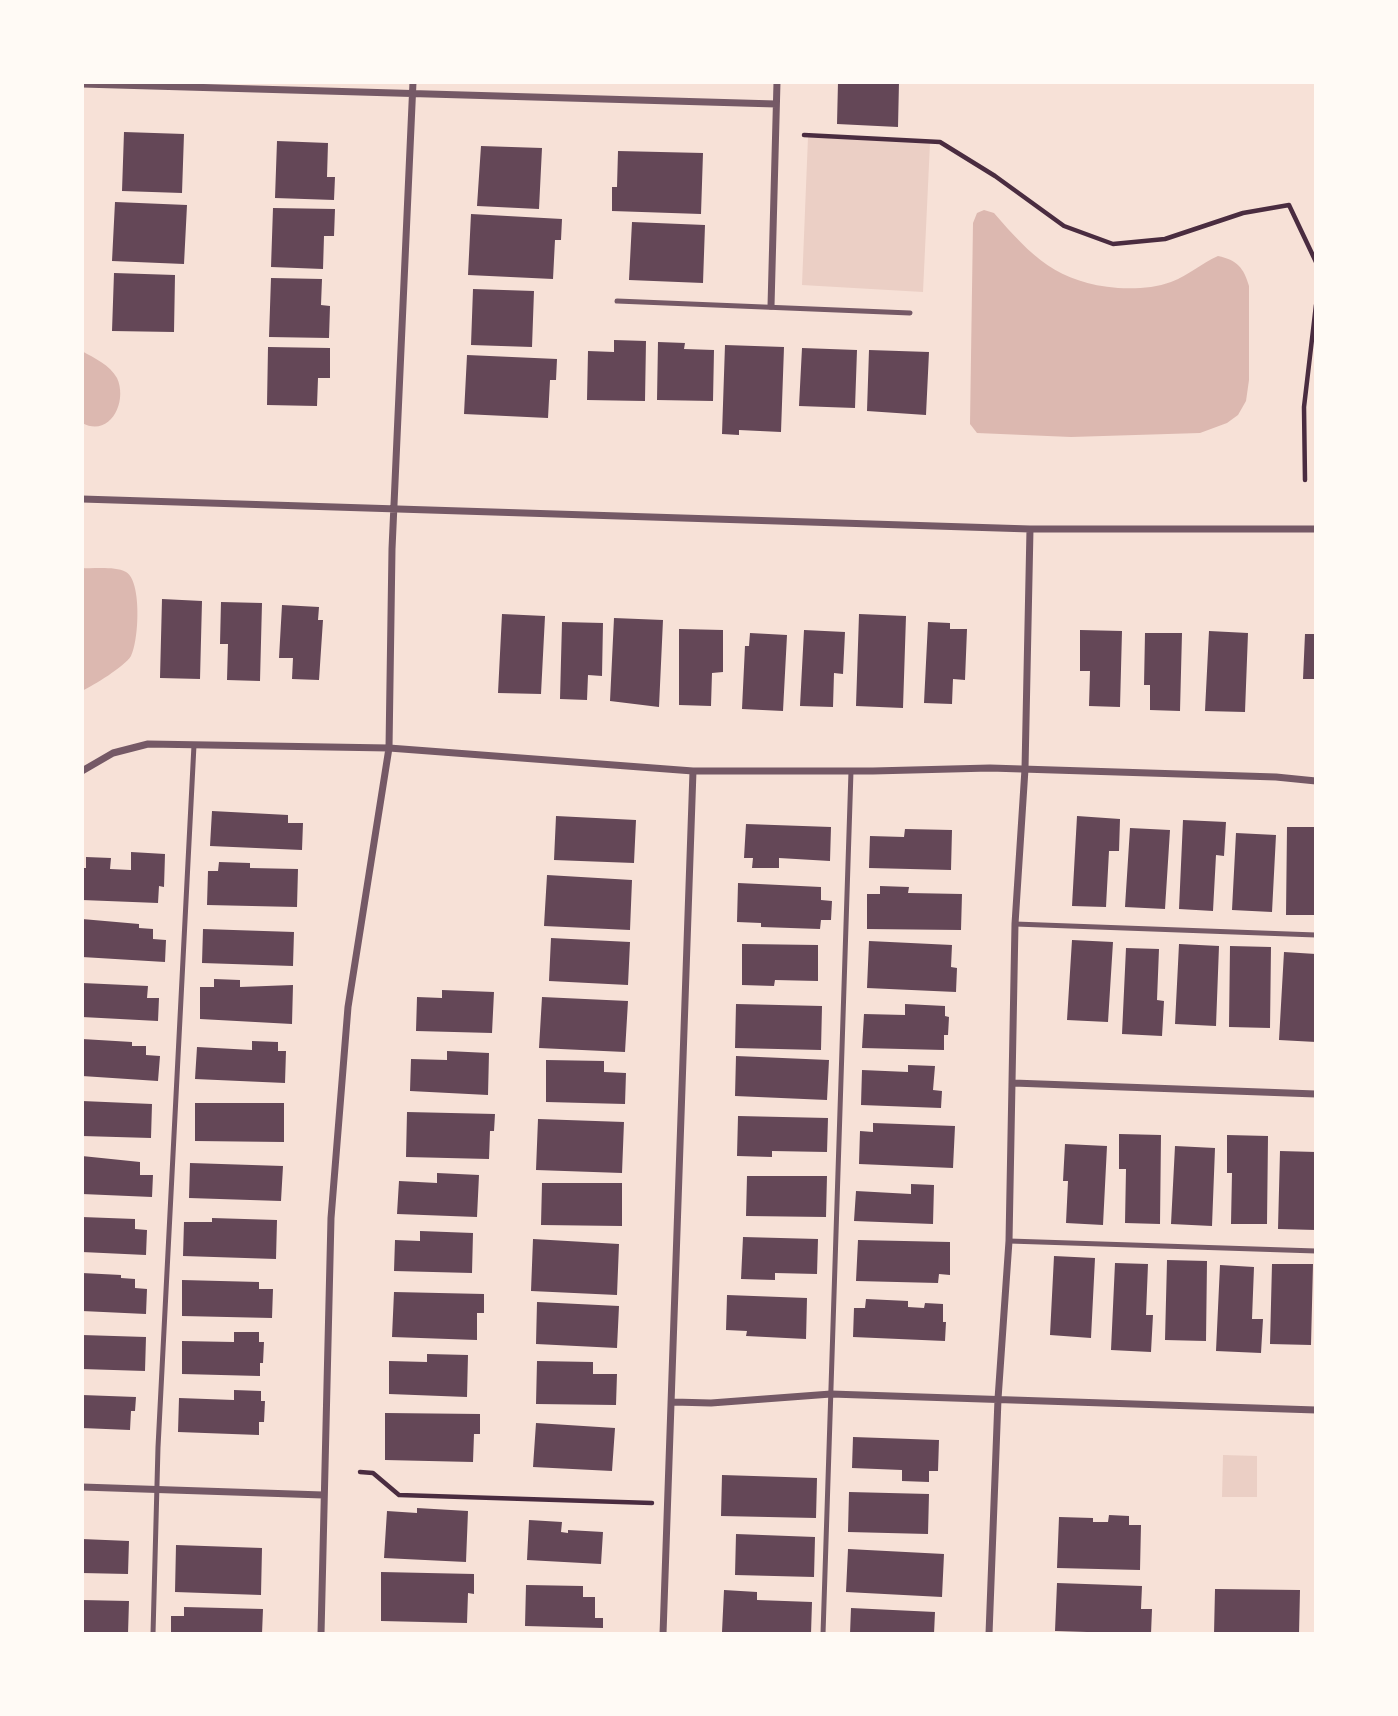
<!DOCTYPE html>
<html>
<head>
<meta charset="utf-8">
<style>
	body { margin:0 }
	#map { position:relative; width:1398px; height:1716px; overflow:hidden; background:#f7e1d7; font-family:"Asap Condensed",sans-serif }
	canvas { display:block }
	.frame { position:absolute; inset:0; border:84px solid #fffaf5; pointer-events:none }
</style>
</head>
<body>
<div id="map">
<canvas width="1398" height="1716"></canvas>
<div class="frame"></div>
</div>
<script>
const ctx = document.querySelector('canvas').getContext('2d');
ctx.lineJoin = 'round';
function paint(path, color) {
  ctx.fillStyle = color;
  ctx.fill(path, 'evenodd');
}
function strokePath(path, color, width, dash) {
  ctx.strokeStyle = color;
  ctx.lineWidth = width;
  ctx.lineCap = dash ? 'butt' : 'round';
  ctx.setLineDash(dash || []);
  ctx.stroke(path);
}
paint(new Path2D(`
	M808 137 930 143 923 292 802 285Z
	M1223 1455 1257 1456V1497H1222Z`), '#ebcfc5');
paint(new Path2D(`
	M984 210 994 213C1032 257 1058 283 1118 288 1136 289 1155 288 1171 282 1189 275 1202 263 1218 256 1237 260 1244 268 1249 286V380L1246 401 1238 415 1227 423 1200 433 1071 437 977 433 970 424 973 223 977 213Z
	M82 351C94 358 110 365 117 378 128 402 110 438 82 423Z
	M82 568C95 569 114 566 126 572 142 581 139 641 131 656 124 667 94 685 82 691Z`), '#dcb8b0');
paint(new Path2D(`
	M838 82H899L898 127 837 124Z
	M124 132 184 134 182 193 122 191Z
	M277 141 328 143 327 177H335L334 200 275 198Z
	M481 146 542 148 539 209 477 206Z
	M618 151 703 153 701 214 612 211V187H617Z
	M115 202 187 205 184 264 112 261Z
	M273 208 335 209 334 236H324L323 269 271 267Z
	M471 214 562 219 561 240H555L553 279 468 275Z
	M632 222 705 225 703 283 629 280Z
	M114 273 175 275 174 332 112 331Z
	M271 278 322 279 321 305 330 306 329 338 269 337Z
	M473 289 534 291 532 347 471 345Z
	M614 340 646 341 645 401 587 400 588 351 614 352Z
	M658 342 685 343 684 349 714 350 713 401 657 400Z
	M725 345 784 347 781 432 739 430V435L722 434Z
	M268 347 330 348V378H318L317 406 267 405Z
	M802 348 857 350 855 408 799 406Z
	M869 350 929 352 926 415 867 411Z
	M467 355 557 359 556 380H550L548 418 464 414Z
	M162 599 202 601 200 679 160 678Z
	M221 602 262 603 260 681 227 680 228 644H220Z
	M282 605 319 607 318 620H323L319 680 292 679 293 658H279Z
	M502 614 545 616 541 694 498 693Z
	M859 614 906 616 903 708 856 706Z
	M614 618 663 620 659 707 610 701Z
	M562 622 603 623 602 676 588 675 587 700 560 699Z
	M928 622 950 623V629H967L965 680 953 679 952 704 924 703Z
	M679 629 723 630V672L712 673 711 706 679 705Z
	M804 630 845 632 843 674 834 673 833 707 800 706Z
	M1080 630 1122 631 1120 707 1089 706 1090 671H1080Z
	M1209 631 1248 633 1245 712 1205 711Z
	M750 633 787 635 783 711 742 709 745 646H749Z
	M1145 633H1182L1180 711 1150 710V685H1144Z
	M1305 634H1316V679H1303Z
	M212 811 288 815V823H303L302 850 210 846Z
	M556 816 636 820 634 863 554 860Z
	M1077 816 1120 819 1119 851H1109L1106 907 1072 906Z
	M1183 820 1226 822 1224 856 1216 855 1213 911 1179 909Z
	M746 824 831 827 830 861 779 858V868H752L753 858H744Z
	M1287 827H1316V915H1286Z
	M1130 828 1170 830 1165 909 1125 907Z
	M905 829 952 830 951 870 869 868 870 836 904 837Z
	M1236 833 1276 835 1272 912 1232 910Z
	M131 852 165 854 164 887 159 886 158 903 82 900V868H86V857L111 858 110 869 131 870Z
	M219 862 250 863V868L298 869 297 907 207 905 208 871H218Z
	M547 875 632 880 630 930 544 926Z
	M738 883 821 887V900L832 901 831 920H821L820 929 761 927V923L737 922Z
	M880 886 909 887 908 893 962 894 961 930 867 929V894H880Z
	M82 919 139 924V928L153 929V939L166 940 165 962 82 957Z
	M203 929 294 932 293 966 202 963Z
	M551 938 630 942 628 985 549 981Z
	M1072 940 1113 942 1108 1022 1067 1020Z
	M869 941 952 945 951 967 957 968 956 992 867 988Z
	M742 944 818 945V981L775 980 774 986 742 985Z
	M1179 944 1219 946 1216 1026 1175 1024Z
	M1230 946 1271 947 1270 1028 1229 1027Z
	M1126 948 1159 949 1157 1000 1164 1001 1162 1036 1122 1034Z
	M1284 952 1316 954V1042L1279 1040Z
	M214 979 240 980V987L293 985 292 1024 200 1019V987H214Z
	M82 983 148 986 147 998H159L158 1021 82 1017Z
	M442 990 494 992 492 1033 416 1031 417 997 442 998Z
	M542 997 628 1001 625 1052 539 1048Z
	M736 1004 822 1006 821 1050 735 1048Z
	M905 1004 945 1006V1016L949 1017 948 1035H944V1050L862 1048 864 1014 905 1015Z
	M82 1039 132 1042V1046H146V1055L160 1056 158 1081 82 1076Z
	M252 1041 278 1042V1051H286L285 1083 195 1079 197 1047 252 1050Z
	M447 1051 489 1053 488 1095 410 1091 411 1059 447 1060Z
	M736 1056 829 1060 827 1100 735 1096Z
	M546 1060 604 1061V1072L626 1073 625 1104 546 1102Z
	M908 1065 935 1066 933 1090 942 1091 941 1108 861 1105 862 1070 908 1072Z
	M82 1101 152 1104 151 1138 82 1136Z
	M195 1103H284V1142L195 1141Z
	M407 1112 495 1114 494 1131H490L489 1159 406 1157Z
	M738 1116 828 1118 827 1152 772 1151V1157L737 1156Z
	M538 1119 624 1122 622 1173 536 1170Z
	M873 1123 955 1126 953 1168 859 1164 860 1131 873 1132Z
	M1119 1134 1161 1135 1160 1224 1125 1223 1126 1169H1119Z
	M1227 1135 1268 1136 1267 1224H1231L1232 1173H1227Z
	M1065 1144 1107 1146 1103 1225 1066 1223 1068 1181H1063Z
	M1175 1146 1215 1148 1212 1226 1171 1224Z
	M1280 1151 1316 1152V1230L1278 1229Z
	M82 1156 140 1162V1175H153L152 1197 82 1194Z
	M190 1163 283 1166 281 1201 189 1198Z
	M437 1173 479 1175 477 1217 397 1214 399 1181 437 1183Z
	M747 1176H827L826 1217 746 1216Z
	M542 1183H622V1226L541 1225Z
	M911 1184 934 1185 933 1224 854 1221 856 1191 911 1194Z
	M82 1217 135 1219V1229L147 1230 146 1255 82 1252Z
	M212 1218 277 1220 276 1259 183 1256 184 1222H212Z
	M420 1231 473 1233 472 1273 394 1271 395 1240 420 1241Z
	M743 1237 818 1239 817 1274 775 1273V1280L741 1279Z
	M533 1239 619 1244 617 1295 531 1291Z
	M858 1240 950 1242V1275L939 1274 938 1283 856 1281Z
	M1054 1256 1095 1258 1091 1338 1050 1335Z
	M1167 1260 1207 1261 1206 1341 1165 1340Z
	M1115 1263 1148 1264 1146 1315H1153L1151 1352 1111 1350Z
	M1272 1264H1313L1311 1345 1270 1344Z
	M1220 1265 1254 1267 1252 1319H1263L1261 1353 1216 1351Z
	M82 1273 121 1275V1278L135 1279V1288L147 1289 146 1314 82 1311Z
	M182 1280 259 1282V1289H273L272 1318 182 1316Z
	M394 1292 484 1294V1313H477V1340L392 1337Z
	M727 1295 807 1298 806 1339 746 1336 747 1331 726 1330Z
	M866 1299 908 1301V1307L924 1308 925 1303 943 1304V1322H946L945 1341 853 1337 854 1308H865Z
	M537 1302 619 1306 617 1348 536 1344Z
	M234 1332H259V1342H264L263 1363H260V1376L182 1374V1341L234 1342Z
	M82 1335 146 1337 145 1371 82 1369Z
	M427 1354 468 1355 467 1397 389 1394V1361L427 1362Z
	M537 1361 593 1362V1374H617L616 1405 536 1404Z
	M234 1390 261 1391V1401H265L264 1422H259V1435L178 1432 179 1398 234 1400Z
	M82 1395 136 1397 135 1411H131L130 1430 82 1428Z
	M385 1413 480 1414V1434H474L473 1462 385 1460Z
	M536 1423 615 1428 612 1471 533 1467Z
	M853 1437 939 1440 938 1471H929V1482L902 1481V1470L852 1468Z
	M722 1475 817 1478 816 1518 721 1516Z
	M849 1492 929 1494 928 1534 848 1532Z
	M417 1508 468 1511 466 1562 384 1558 387 1511 417 1513Z
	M1109 1515 1129 1516V1525H1141L1140 1570 1057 1568 1059 1517 1093 1518V1522H1108Z
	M529 1520 562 1522 561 1532 568 1533V1530L603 1532 601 1564 527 1560Z
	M736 1534 815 1537 814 1577 735 1575Z
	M82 1539 129 1541 128 1574 82 1573Z
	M176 1545 262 1548 261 1595 175 1592Z
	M848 1549 944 1554 942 1597 846 1592Z
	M381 1572 474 1574V1594L468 1593 467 1623 381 1621Z
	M1057 1583 1142 1586 1141 1609H1152L1151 1634 1055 1631Z
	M526 1585 583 1586V1597H595V1618H603V1628L525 1626Z
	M1215 1589 1300 1590 1299 1634H1214Z
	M724 1590 757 1592V1600L812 1602 811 1634 722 1632Z
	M82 1600 129 1601 128 1634H82Z
	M184 1607 263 1609 262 1634H171V1616H184Z
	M851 1608 935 1612 934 1634H850Z`), '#644757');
strokePath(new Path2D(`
	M804 135 940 142 995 176 1064 226 1113 244 1165 239 1243 213 1289 205 1316 262
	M1305 480 1304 407 1316 305
	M360 1472 373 1473 399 1495 652 1503`), '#4a2c40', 4.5);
strokePath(new Path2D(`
	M617 301 910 313
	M1015 924 1316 935
	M1009 1241 1316 1251
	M153 1634 158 1447 194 745
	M823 1634 851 771`), '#755966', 5);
strokePath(new Path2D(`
	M82 84 776 104
	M771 306 777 82
	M82 499 1030 529H1316
	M82 771 113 753 148 744 389 748 693 771H873L990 768 1276 777 1316 781
	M1013 1083 1316 1094
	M673 1402 711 1403 831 1394 1316 1410
	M82 1487 323 1495
	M321 1634 331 1218 348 1007 389 748 392 549 413 82
	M663 1634 693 771
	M989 1634 998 1399 1009 1241 1015 924 1025 769 1030 529`), '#755966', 7);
</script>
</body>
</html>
